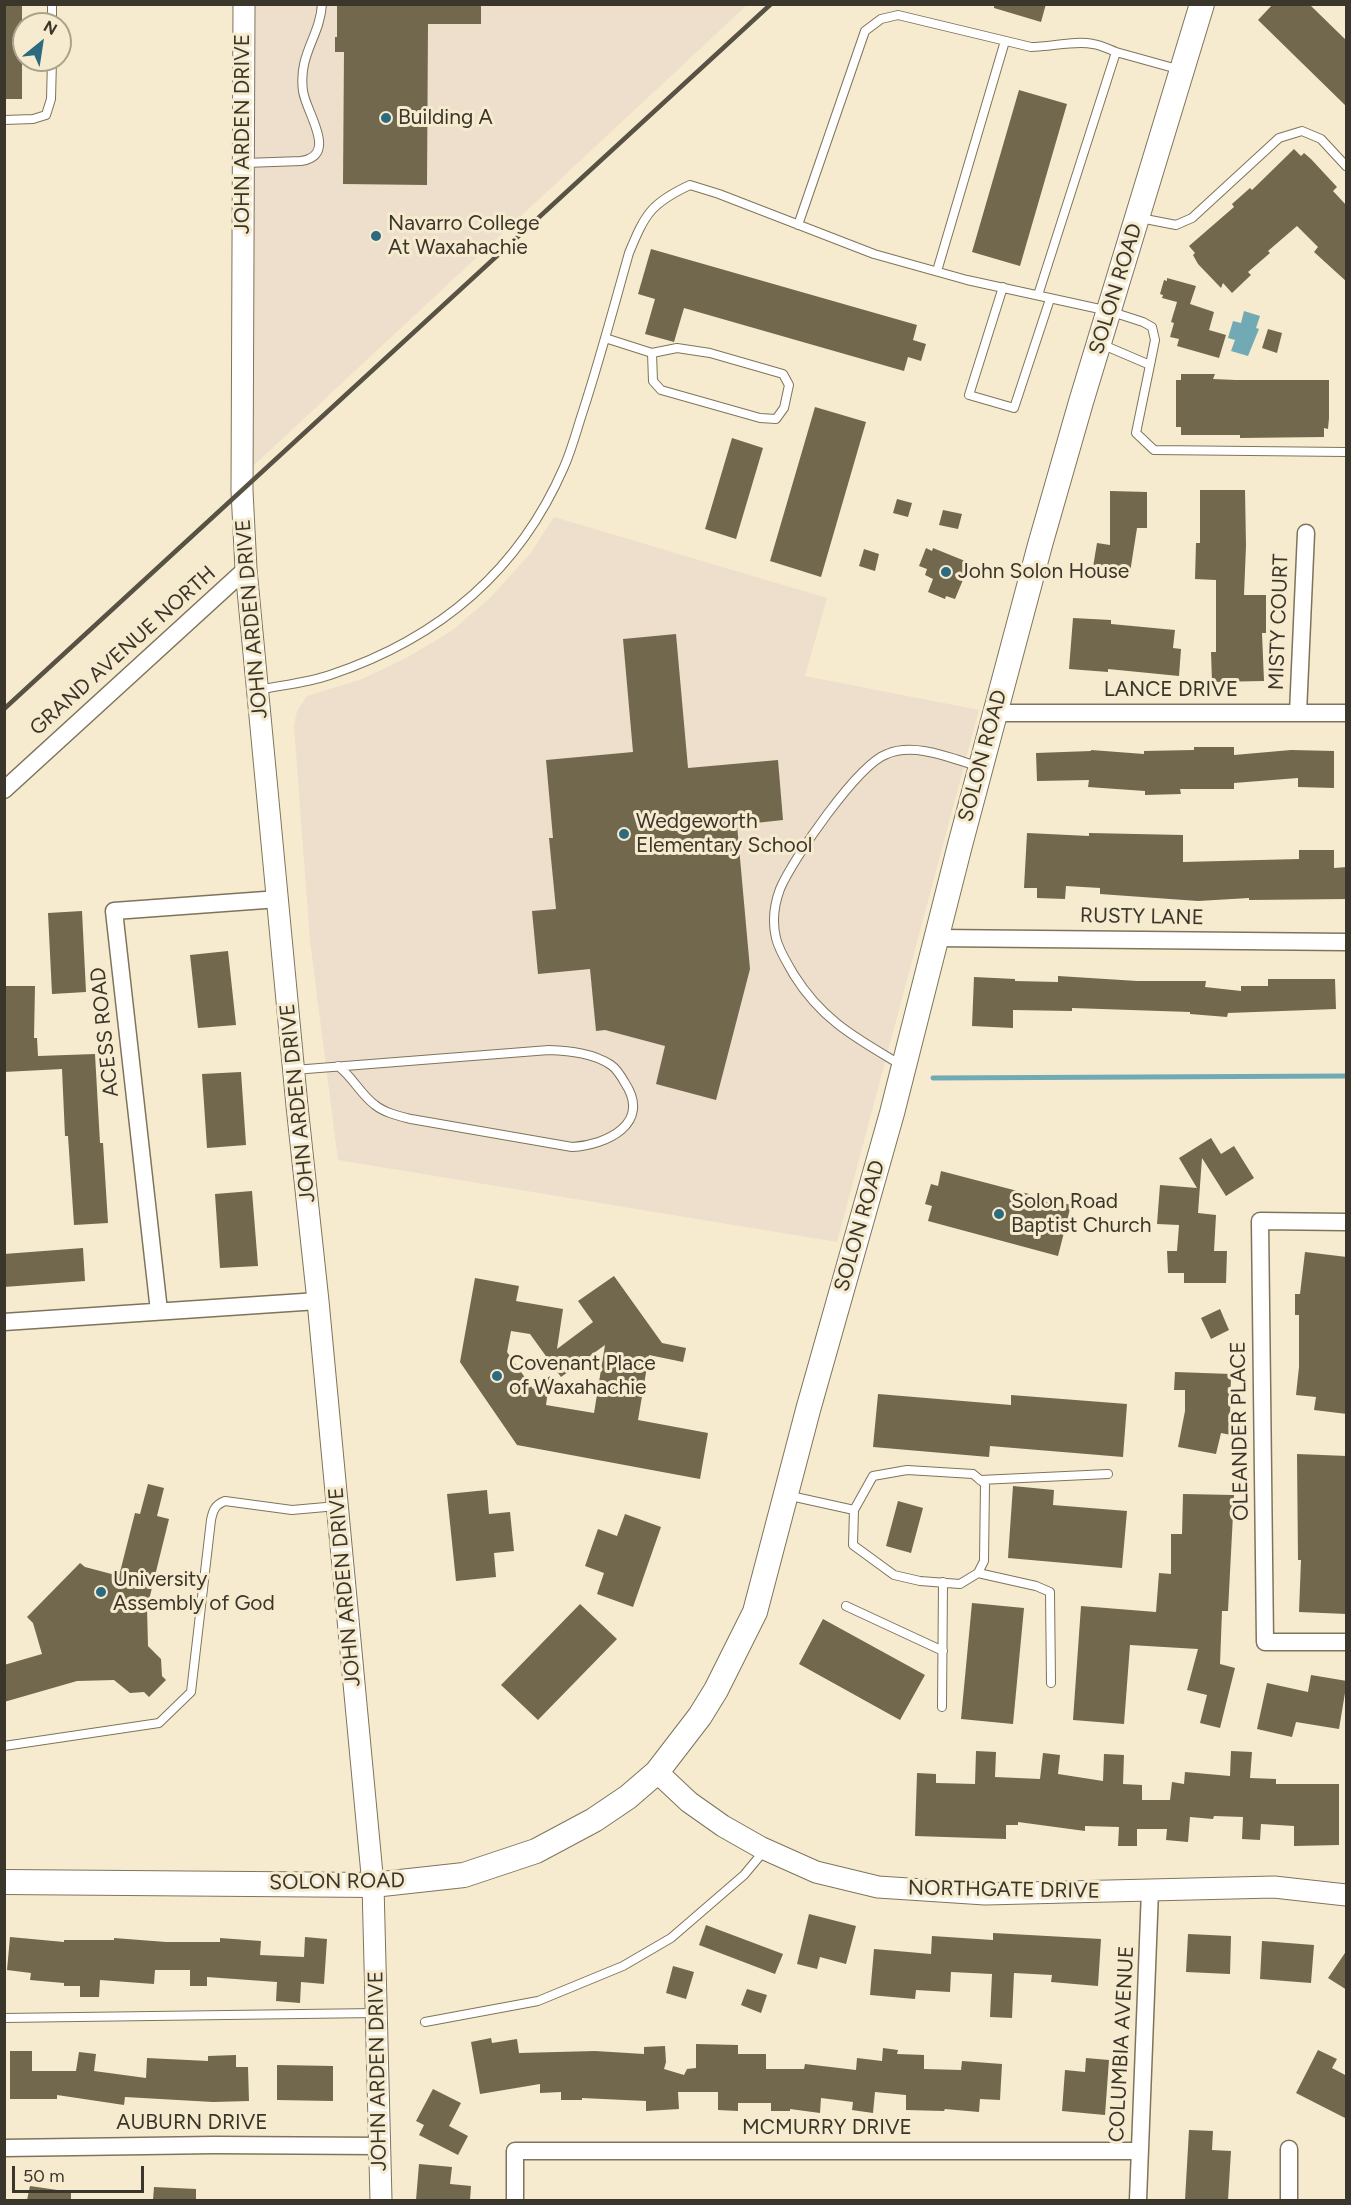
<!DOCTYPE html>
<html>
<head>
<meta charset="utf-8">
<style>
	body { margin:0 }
	#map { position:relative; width:1351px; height:2205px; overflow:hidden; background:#f6ebce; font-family:Figtree,sans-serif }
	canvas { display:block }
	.frame { position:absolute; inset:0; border:6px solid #3b362b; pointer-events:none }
	.north { position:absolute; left:12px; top:12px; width:60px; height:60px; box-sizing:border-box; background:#f6ebce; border:2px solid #aba38d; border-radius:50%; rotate:30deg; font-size:16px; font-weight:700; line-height:24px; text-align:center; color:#3b362b }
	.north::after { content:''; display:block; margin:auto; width:21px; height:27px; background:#2c6a80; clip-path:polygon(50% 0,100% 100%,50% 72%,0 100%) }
	.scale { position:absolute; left:12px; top:2166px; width:132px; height:27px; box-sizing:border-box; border:3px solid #3b362b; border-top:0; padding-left:8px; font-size:18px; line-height:21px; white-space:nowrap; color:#3b362b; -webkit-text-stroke:4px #f6ebce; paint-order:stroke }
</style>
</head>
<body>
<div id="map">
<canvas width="1351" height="2205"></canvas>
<div class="frame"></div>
<div class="north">N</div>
<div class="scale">50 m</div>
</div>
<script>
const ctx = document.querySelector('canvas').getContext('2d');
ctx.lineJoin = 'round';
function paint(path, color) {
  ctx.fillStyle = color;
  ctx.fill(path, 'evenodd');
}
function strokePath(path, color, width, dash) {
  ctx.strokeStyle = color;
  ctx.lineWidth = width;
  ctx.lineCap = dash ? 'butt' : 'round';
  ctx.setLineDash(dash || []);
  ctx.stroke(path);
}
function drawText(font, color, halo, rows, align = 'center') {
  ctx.font = font + ' Figtree,sans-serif';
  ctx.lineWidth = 6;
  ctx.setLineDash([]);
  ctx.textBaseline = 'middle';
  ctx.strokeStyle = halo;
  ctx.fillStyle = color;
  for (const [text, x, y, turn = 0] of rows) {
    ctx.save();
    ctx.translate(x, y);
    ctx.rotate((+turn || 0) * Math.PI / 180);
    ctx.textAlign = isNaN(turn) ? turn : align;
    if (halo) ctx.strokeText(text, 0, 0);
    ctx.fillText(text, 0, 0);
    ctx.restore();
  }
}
paint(new Path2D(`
	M253 5H747L252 467Z
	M554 517 827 598 805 676 979 710 837 1242 338 1160 310 941 294 726 297 711 307 696 362 679 406 658 450 632 489 599 530 554Z`), '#eddfcc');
paint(new Path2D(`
	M1244 311 1260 316 1256 328 1259 329 1248 356 1231 351 1235 340 1228 338 1233 321 1241 323Z`), '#71aab4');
strokePath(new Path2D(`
	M933 1078 1346 1076`), '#71aab4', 5);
paint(new Path2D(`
	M4 4H22V99H4Z
	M345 4H481V24H428L427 185 343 184 344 52H335V37H337V5Z
	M994 4H1046L1041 22 994 8Z
	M1273 4H1309L1347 41V107L1258 20Z
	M1019 90 1067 104 1020 266 972 252Z
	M1294 149 1301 156 1304 153 1311 159 1337 187 1333 191 1347 206V282L1314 252 1318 247 1297 226 1268 251 1270 253 1248 272 1251 275 1232 293 1223 283 1221 288 1198 264 1193 255 1195 253 1189 246 1234 207 1232 204 1250 188 1252 190Z
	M651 249 917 325 913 340 926 344 921 361 908 357 904 371 684 308 674 342 645 334 655 299 638 294Z
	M1167 278 1196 286 1190 304 1214 312 1209 330 1226 335 1219 358 1177 346 1179 339 1170 337 1174 323 1171 322 1177 302 1162 298 1163 295 1160 294 1164 280 1167 281Z
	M1268 329 1282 333 1277 353 1262 348Z
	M1181 374H1215L1213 379 1236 380H1329V418L1328 429 1324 428V437L1240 438V435H1181V427H1176V380H1181Z
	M815 407 866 422 821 577 770 561Z
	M732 438 763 448 736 539 705 529Z
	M1200 490H1245L1246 546 1244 595H1266V633H1262L1264 681 1212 682 1211 652H1216V580L1195 579 1196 543H1200Z
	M1110 491 1147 492V528H1137L1129 579 1092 573 1097 543 1110 545Z
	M897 499 912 503 908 517 893 513Z
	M943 510 962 514 958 529 939 525Z
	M926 548 932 551 933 548 970 563 955 599 946 596 945 599 928 592 933 579 925 575 927 569 919 566Z
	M864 549 879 554 875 571 859 566Z
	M1073 618 1111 620V624L1175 630 1173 648 1181 649 1179 676 1108 669V672L1069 669Z
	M676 634 688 768 778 760 783 820 737 825 750 969 716 1100 656 1084 665 1046 605 1030 596 1031 590 969 538 974 532 911 556 909 549 838H553L546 760 633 752 623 639Z
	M1194 747H1234V755L1291 750 1334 751V788L1298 787V778L1234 783V789H1180L1181 794 1145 795V791L1088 787 1089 780 1037 781 1036 753 1091 751V750L1144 754V751L1194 750Z
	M1027 833 1089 836V833L1183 835V862L1299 859V850H1334V868L1347 867V899L1249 900V898L1198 901 1100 894V888L1066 886 1065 899 1037 898V888H1024Z
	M82 911 86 992 52 994 48 913Z
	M228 951 236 1025 198 1028 190 955Z
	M1058 976 1137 981H1206L1205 987 1241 991V986H1268V979H1335L1336 1009 1228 1013 1227 1017 1190 1014V1012L1072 1008V1011L1013 1010V1028L972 1026 974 977 1015 979V981L1058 982Z
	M4 986H35L34 1038H37L38 1056 95 1054 100 1143H103L108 1223 74 1225 68 1136H65L62 1069 4 1072Z
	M241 1072 246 1145 207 1148 202 1074Z
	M1211 1138 1221 1154 1234 1146 1254 1178 1226 1196 1202 1158 1198 1213 1216 1215 1214 1251H1227L1226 1283H1184V1273H1168L1167 1251H1177L1179 1225 1157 1224 1160 1185 1197 1188 1179 1158Z
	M941 1171 1071 1205 1058 1256 928 1221 932 1206 925 1204 931 1184 938 1186Z
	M252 1191 258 1266 220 1268 215 1194Z
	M83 1248 85 1281 4 1287V1254Z
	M1305 1252 1347 1257V1414L1314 1410 1316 1397 1296 1395 1299 1367V1315H1295V1294H1300Z
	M614 1276 662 1343 686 1348 683 1362 649 1355 638 1420 708 1433 700 1479 517 1445 460 1362 475 1278 519 1286 516 1301 563 1309 557 1349 593 1322 578 1301ZM511 1331 530 1334 561 1377 605 1345 594 1413 546 1405 550 1376 533 1389 507 1352Z
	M1220 1309 1229 1330 1211 1339 1201 1318Z
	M1175 1372 1231 1374 1230 1419H1234L1231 1435 1221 1433 1216 1454 1178 1447 1185 1411V1390H1174Z
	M878 1394 1011 1405V1395L1127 1404 1123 1457 990 1446 989 1457 873 1447Z
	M1297 1454 1347 1456V1614L1299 1612 1301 1560H1298Z
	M148 1484 164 1488 157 1516 169 1519 147 1608 148 1646 161 1659 162 1676 166 1680 149 1697 144 1692 130 1693 114 1680 77 1681 4 1702V1665L42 1654 33 1623 27 1617 80 1563 85 1567 119 1576 135 1513 140 1514Z
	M1013 1486 1054 1490 1053 1505 1127 1511 1122 1568 1008 1558Z
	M487 1490 489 1514 510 1512 514 1551 494 1553 496 1577 456 1581 447 1494Z
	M1183 1494 1234 1495 1228 1611H1222L1220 1664 1235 1668 1220 1728 1200 1723 1207 1695 1187 1690 1198 1649 1130 1645 1124 1724 1073 1720 1081 1606 1156 1612 1159 1573 1171 1574V1534H1182Z
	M898 1501 923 1508 911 1553 886 1546Z
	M625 1514 661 1527 633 1607 597 1594 604 1573 585 1566 598 1529 617 1536Z
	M972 1603 1024 1608 1013 1724 961 1719Z
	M580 1604 617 1639 538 1720 501 1685Z
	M823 1619 925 1675 900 1720 799 1664Z
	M1311 1675 1347 1681 1339 1729 1296 1722 1292 1737 1257 1729 1267 1683 1308 1692Z
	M976 1751 996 1752 995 1777 1040 1779 1043 1753 1060 1755 1058 1774 1103 1781 1104 1754 1124 1755 1123 1784 1142 1785V1800H1170L1172 1782 1184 1784 1185 1772 1230 1776 1231 1751 1252 1752 1250 1778 1276 1779V1784H1339V1845L1294 1846V1826L1261 1824 1260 1840 1242 1839 1243 1817 1214 1816 1213 1819 1190 1817 1188 1842 1166 1840 1167 1829H1137V1846H1118L1119 1827 1085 1826V1831L1018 1822V1825H1006V1839L915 1836 917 1773 936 1774V1783L975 1784Z
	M809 1914 856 1926 846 1964 820 1957 817 1969 797 1964Z
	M706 1925 783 1954 775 1974 699 1945Z
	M993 1933 1101 1939 1098 1986 1051 1982 1052 1975 1014 1973 1012 2018 990 2017 992 1974 951 1972 950 1992 916 1990 915 1999 870 1995 874 1949 931 1954 932 1936 993 1940Z
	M1188 1934 1231 1936 1230 1974 1186 1972Z
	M10 1937 64 1942V1940H114V1938L166 1942H220V1938L261 1941 260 1955 304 1957 305 1937 327 1939 324 1984 301 1982 300 2003 276 2001 277 1982 207 1977V1986H190V1970H155L154 1984 100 1980 99 1997H80V1986H64V1983L30 1980 31 1973 7 1970Z
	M1262 1941 1314 1945 1311 1983 1260 1979Z
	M1347 1950V1990L1328 1978Z
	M673 1966 694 1972 686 1999 666 1993Z
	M747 1989 767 1995 761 2013 741 2005Z
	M491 2038 492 2043 517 2039 519 2053 595 2051 644 2054V2047L665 2046 666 2062 664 2069 684 2075 687 2069 696 2068V2044L738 2045V2054H766V2069H804L805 2064 856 2070 857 2058 882 2061 883 2048 898 2050 897 2054 924 2055V2069L961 2070 962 2061 1002 2064 1000 2100 980 2099 979 2112 945 2109 944 2111 906 2110V2095L875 2092 873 2113 852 2110 853 2102 821 2098 820 2113 790 2109V2111H771V2103H738V2111L718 2110V2092H678L679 2109 646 2111V2101L582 2098V2100H561V2092L540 2093V2084L480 2094 471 2042Z
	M1318 2050 1337 2059 1332 2068 1347 2076V2119L1296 2093Z
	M10 2051H32V2071H76L79 2052 96 2054 94 2071 146 2078 147 2058 208 2061V2056L236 2055V2067H248L249 2101 213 2102 125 2097 124 2105 57 2095V2099H10Z
	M1086 2058 1109 2060 1105 2115 1062 2111 1065 2070 1085 2072Z
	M277 2065 333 2066V2101L277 2100Z
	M433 2089 461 2103 449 2126 468 2136 458 2155 419 2135 424 2125 416 2121Z
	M1189 2130 1213 2131 1212 2150 1231 2151 1228 2200H1185Z
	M419 2164 452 2167 450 2184 471 2186 470 2200H416Z
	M30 2186 71 2192V2200H27Z
	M154 2187 196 2189V2200H153Z`), '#72684e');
const service = new Path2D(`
	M52 24V4
	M4 120 33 119 46 115 51 99 52 60
	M245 163 301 161C339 155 306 113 303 91 298 54 320 37 322 4
	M1140 218 1176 225 1192 218 1279 138 1302 131 1321 139 1346 166
	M798 225 865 31 881 19 898 15 1031 47C1051 47 1075 40 1093 44 1101 45 1108 49 1116 52
	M937 271 1005 41
	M1003 287 969 395 1014 408 1050 299
	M1038 295 1116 52 1181 70
	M605 338 652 353 677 348 710 353 783 374 789 385 784 408 776 419 760 418 661 390 653 381 652 353
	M1101 344 1150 365 1136 433 1154 450 1346 452
	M258 690C282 685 307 683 330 675 438 639 518 573 564 467 572 449 577 429 583 411 600 359 614 306 629 253 645 214 651 203 690 185L719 194 874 254 967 280 1109 311 1143 322 1152 327 1155 340 1150 365
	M901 1065C856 1038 823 1021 794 975 788 964 779 951 776 938 772 921 774 905 780 889 792 860 858 764 887 754 915 742 953 759 980 767
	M294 1070 549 1050C570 1051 593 1053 611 1065 617 1069 621 1076 625 1083 652 1124 606 1145 572 1147L411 1119C399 1116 385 1113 375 1105 360 1094 353 1077 338 1066
	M980 1480 1108 1474
	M786 1495 854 1510 873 1476 907 1470 973 1474 985 1484 984 1561 978 1573 960 1584 920 1581 894 1575 853 1545 854 1510
	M978 1573 1036 1586 1050 1592 1051 1683
	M846 1606 943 1651
	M942 1707 943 1582
	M4 1746 159 1723 191 1692 211 1520C213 1510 215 1505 225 1501L292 1510 337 1506
	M4 2018 376 2013
	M425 2022 538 2001 623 1966 671 1938 744 1875 764 1851`);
const minor = new Path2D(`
	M995 713H1346
	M1298 713 1306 533
	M4 790 246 569
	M936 938 1346 942
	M1346 1222 1260 1221 1265 1642H1346
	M159 1311 114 911 279 899
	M4 1322 318 1301
	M4 2148 214 2145 380 2146
	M515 2200V2151H1139
	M1138 2200 1150 1890
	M1289 2200V2149`);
const tertiary = new Path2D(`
	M244 4 242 491 246 569 297 1106 318 1301 373 1885 381 2200
	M657 1772 689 1802 723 1826 760 1847 816 1872 878 1887 985 1894 1274 1887 1346 1895`);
const secondary = new Path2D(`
	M4 1882 373 1885 464 1875 536 1851 594 1820 628 1797 657 1772 700 1716 716 1690 755 1612 808 1410 892 1113 960 845 1040 545 1081 402 1202 4`);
strokePath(service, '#7f745b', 10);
strokePath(minor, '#7f745b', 19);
strokePath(tertiary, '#7f745b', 23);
strokePath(secondary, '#7f745b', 26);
strokePath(service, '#fff', 8);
strokePath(minor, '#fff', 16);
strokePath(tertiary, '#fff', 21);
strokePath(secondary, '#fff', 24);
strokePath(new Path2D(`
	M4 709 771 4`), '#585244', 4.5);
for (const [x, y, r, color] of [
	[386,118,6,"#2c6a80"],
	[376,236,6,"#2c6a80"],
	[946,572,6,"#2c6a80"],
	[624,834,6,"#2c6a80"],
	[999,1214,6,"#2c6a80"],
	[497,1376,6,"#2c6a80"],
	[101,1592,6,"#2c6a80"]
]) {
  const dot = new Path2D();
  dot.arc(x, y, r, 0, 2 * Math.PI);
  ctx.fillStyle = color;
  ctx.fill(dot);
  strokePath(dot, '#f6ebce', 2);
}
drawText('21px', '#3b362b', '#f6ebce', [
	["Building A",398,118],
	["Navarro College",388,224],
	["At Waxahachie",388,248],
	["John Solon House",958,572],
	["Wedgeworth",636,822],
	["Elementary School",636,846],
	["Solon Road",1011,1202],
	["Baptist Church",1011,1226],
	["Covenant Place",509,1364],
	["of Waxahachie",509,1388],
	["University",113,1580],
	["Assembly of God",113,1604]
], 'left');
drawText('21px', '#3b362b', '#f6ebce', [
	["JOHN ARDEN DRIVE",243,134,-90],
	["SOLON ROAD",1116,289,-73],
	["JOHN ARDEN DRIVE",252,619,-95],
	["MISTY COURT",1279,622,-88],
	["GRAND AVENUE NORTH",123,651,-42],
	["LANCE DRIVE",1171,690],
	["SOLON ROAD",983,756,-75],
	["RUSTY LANE",1142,917,1],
	["ACESS ROAD",105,1032,-96],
	["JOHN ARDEN DRIVE",298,1103,-96],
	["SOLON ROAD",860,1226,-74],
	["OLEANDER PLACE",1240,1431,-91],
	["JOHN ARDEN DRIVE",345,1587,-95],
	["SOLON ROAD",337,1882,-1],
	["NORTHGATE DRIVE",1004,1890,1],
	["COLUMBIA AVENUE",1122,2044,-87],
	["JOHN ARDEN DRIVE",378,2071,-91],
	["AUBURN DRIVE",192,2123],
	["MCMURRY DRIVE",827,2128]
]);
</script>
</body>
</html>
